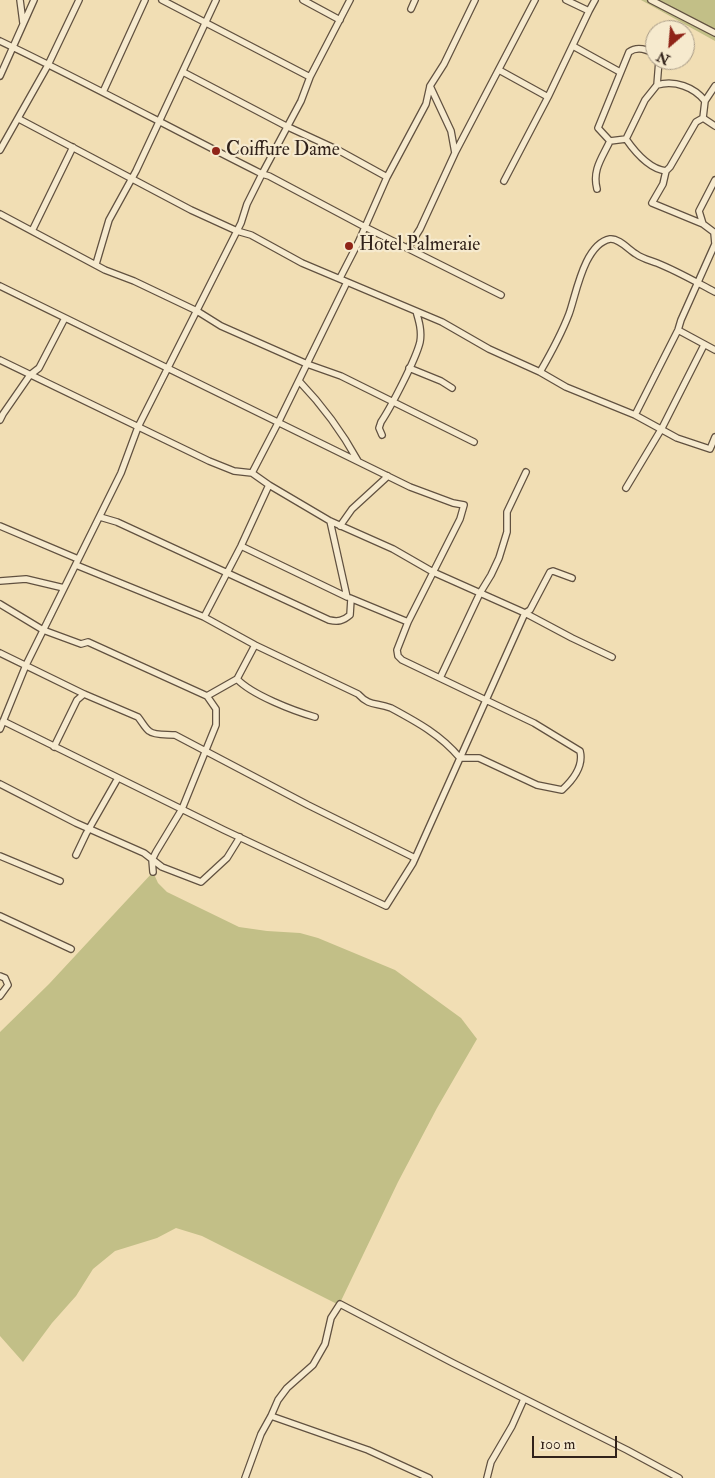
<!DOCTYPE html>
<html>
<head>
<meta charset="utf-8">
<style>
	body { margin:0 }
	#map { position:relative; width:715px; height:1478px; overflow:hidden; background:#f1deb4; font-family:"IM FELL Double Pica",serif }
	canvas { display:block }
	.north { position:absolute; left:645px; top:20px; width:50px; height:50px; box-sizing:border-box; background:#f6eace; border:1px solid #a79a86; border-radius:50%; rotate:207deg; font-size:14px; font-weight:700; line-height:20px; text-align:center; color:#31221a }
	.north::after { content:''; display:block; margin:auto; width:18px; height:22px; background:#8f2418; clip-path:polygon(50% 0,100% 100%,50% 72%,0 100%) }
	.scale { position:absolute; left:532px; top:1436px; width:85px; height:22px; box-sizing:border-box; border:2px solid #31221a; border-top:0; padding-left:6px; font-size:15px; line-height:18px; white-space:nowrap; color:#31221a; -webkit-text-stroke:4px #f6eace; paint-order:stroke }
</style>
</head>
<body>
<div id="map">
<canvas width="715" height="1478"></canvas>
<div class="north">N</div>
<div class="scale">100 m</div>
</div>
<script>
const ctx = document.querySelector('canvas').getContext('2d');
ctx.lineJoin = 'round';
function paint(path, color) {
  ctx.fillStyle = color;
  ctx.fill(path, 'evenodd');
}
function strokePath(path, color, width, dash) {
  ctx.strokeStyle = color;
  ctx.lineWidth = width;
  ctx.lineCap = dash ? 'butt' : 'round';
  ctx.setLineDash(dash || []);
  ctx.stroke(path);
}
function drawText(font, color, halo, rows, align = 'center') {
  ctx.font = font + ' "IM FELL Double Pica",serif';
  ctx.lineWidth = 4.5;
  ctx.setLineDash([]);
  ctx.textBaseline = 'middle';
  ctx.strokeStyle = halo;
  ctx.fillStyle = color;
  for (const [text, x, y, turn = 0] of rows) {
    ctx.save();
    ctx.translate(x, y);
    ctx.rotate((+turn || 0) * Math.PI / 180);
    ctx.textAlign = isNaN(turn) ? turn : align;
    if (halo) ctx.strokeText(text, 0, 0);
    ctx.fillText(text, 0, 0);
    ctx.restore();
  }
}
paint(new Path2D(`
	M641 0H715V41Z
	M153 872 158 883 167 892 239 927 267 931 300 933 318 938 395 970 461 1018 477 1039 437 1108 398 1182 339 1305 202 1236 176 1228 157 1238 115 1251 93 1269 76 1296 52 1323 23 1362 0 1336V1032L49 984Z`), '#c2bf87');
const street = new Path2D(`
	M20 0 23 23
	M162 0 310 77
	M303 0 340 20
	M651 0 715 33
	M411 9 415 0
	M589 11 595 0
	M0 41C88 83 174 130 262 174L269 176 365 227 501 295
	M573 46 620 72
	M655 55C648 49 637 46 629 52L598 128 610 141 626 139 645 100 657 85 659 60
	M499 70 548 97
	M183 72 286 126 338 150 387 177
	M0 76 34 0
	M657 85C675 80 694 87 705 101L703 118
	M103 92 145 0
	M705 101 715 86
	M19 119 191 210 237 231 251 235 302 263 442 322 489 349 540 372 566 387 635 415 677 438 710 449 715 437
	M626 139C635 152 650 169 666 171L670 167 696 122 703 118 715 126
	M0 150 48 65 79 0
	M455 153 535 0
	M666 171 663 184 652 203 703 224
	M715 180 699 211 703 224 715 233
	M504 181 548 97 589 11 566 0
	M597 189C592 170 602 158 610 141
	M0 214 105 270 134 281 197 311 221 326 307 364 341 376 474 442
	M32 231 73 147
	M408 248 420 229 455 153 451 131 430 86
	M96 264 109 220 136 171 216 0
	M340 278 358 243 387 177 426 104 430 86 444 64 475 0
	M0 286 410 487 453 503 464 505 460 519 408 622 397 650 398 656 402 660 534 723 580 751C584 767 573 780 562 790L537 785 479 758H460C441 735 417 722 391 708 376 702 370 707 358 694L255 645 204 617 76 565
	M678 330 715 350
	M0 360 209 461 234 471 252 473 269 485 241 546 204 617
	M409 368 441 381 452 388
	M540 372C551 353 561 335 569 314 576 295 584 244 610 239 619 238 629 250 636 254 643 259 649 260 657 263 677 271 696 282 715 292
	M299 381C322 405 342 432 358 461
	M635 415 678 330 681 320 715 244 714 233
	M0 420 3 414 30 375 39 368 65 318
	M382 435 379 428 381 422C391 407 416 359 420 342 422 331 419 321 416 311
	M252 473 279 421 347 282
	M269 485 330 521 393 549 433 572 525 613 572 638 612 657
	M626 488 662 428 704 345
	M100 517 117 522 329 620C338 622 343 621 350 615L351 599
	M0 526 78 559
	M340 526 352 509 388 476
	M241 546 347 597 330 521
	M0 581 26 579 64 588
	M350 598 408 622
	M0 604 43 630 81 644 88 642 207 696
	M0 653 84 694 138 717C142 722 145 728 149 731 155 736 168 734 175 735L308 805 415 858
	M440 678 480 593 491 575 499 558 507 532V512L526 472
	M237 679C252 695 294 711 315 717
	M3 721 224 830 386 906 413 863 525 613 530 610 550 572 553 571 572 578
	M0 729 26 665 121 473 138 427 241 223 247 204 262 174 301 101 310 77 350 0
	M54 747 77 700 84 694
	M0 784 76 823 144 853 162 867 201 882 227 858 240 837
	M76 855 86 834 118 778
	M0 856 60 881
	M153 872 152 860 156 852 182 809 216 725V709L207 696 237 679 255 645
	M0 916 71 949
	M0 976 5 978 8 985 0 996
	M271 1416 368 1450 429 1478
	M245 1478 261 1434 271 1416 278 1400 287 1388 313 1365 325 1344 331 1318 340 1304 453 1363 627 1450 679 1478
	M487 1478 491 1462 512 1426 524 1399`);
strokePath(street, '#615140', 8);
strokePath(street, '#f6eace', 5.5);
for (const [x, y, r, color] of [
	[216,151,5,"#8f2418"],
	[349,246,5,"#8f2418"]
]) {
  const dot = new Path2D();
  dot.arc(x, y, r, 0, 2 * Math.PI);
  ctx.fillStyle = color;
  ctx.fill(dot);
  strokePath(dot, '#f6eace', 2);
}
drawText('19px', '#31221a', '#f6eace', [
	["Coiffure Dame",226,151],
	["Hotel Palmeraie",359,246]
], 'left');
</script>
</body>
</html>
